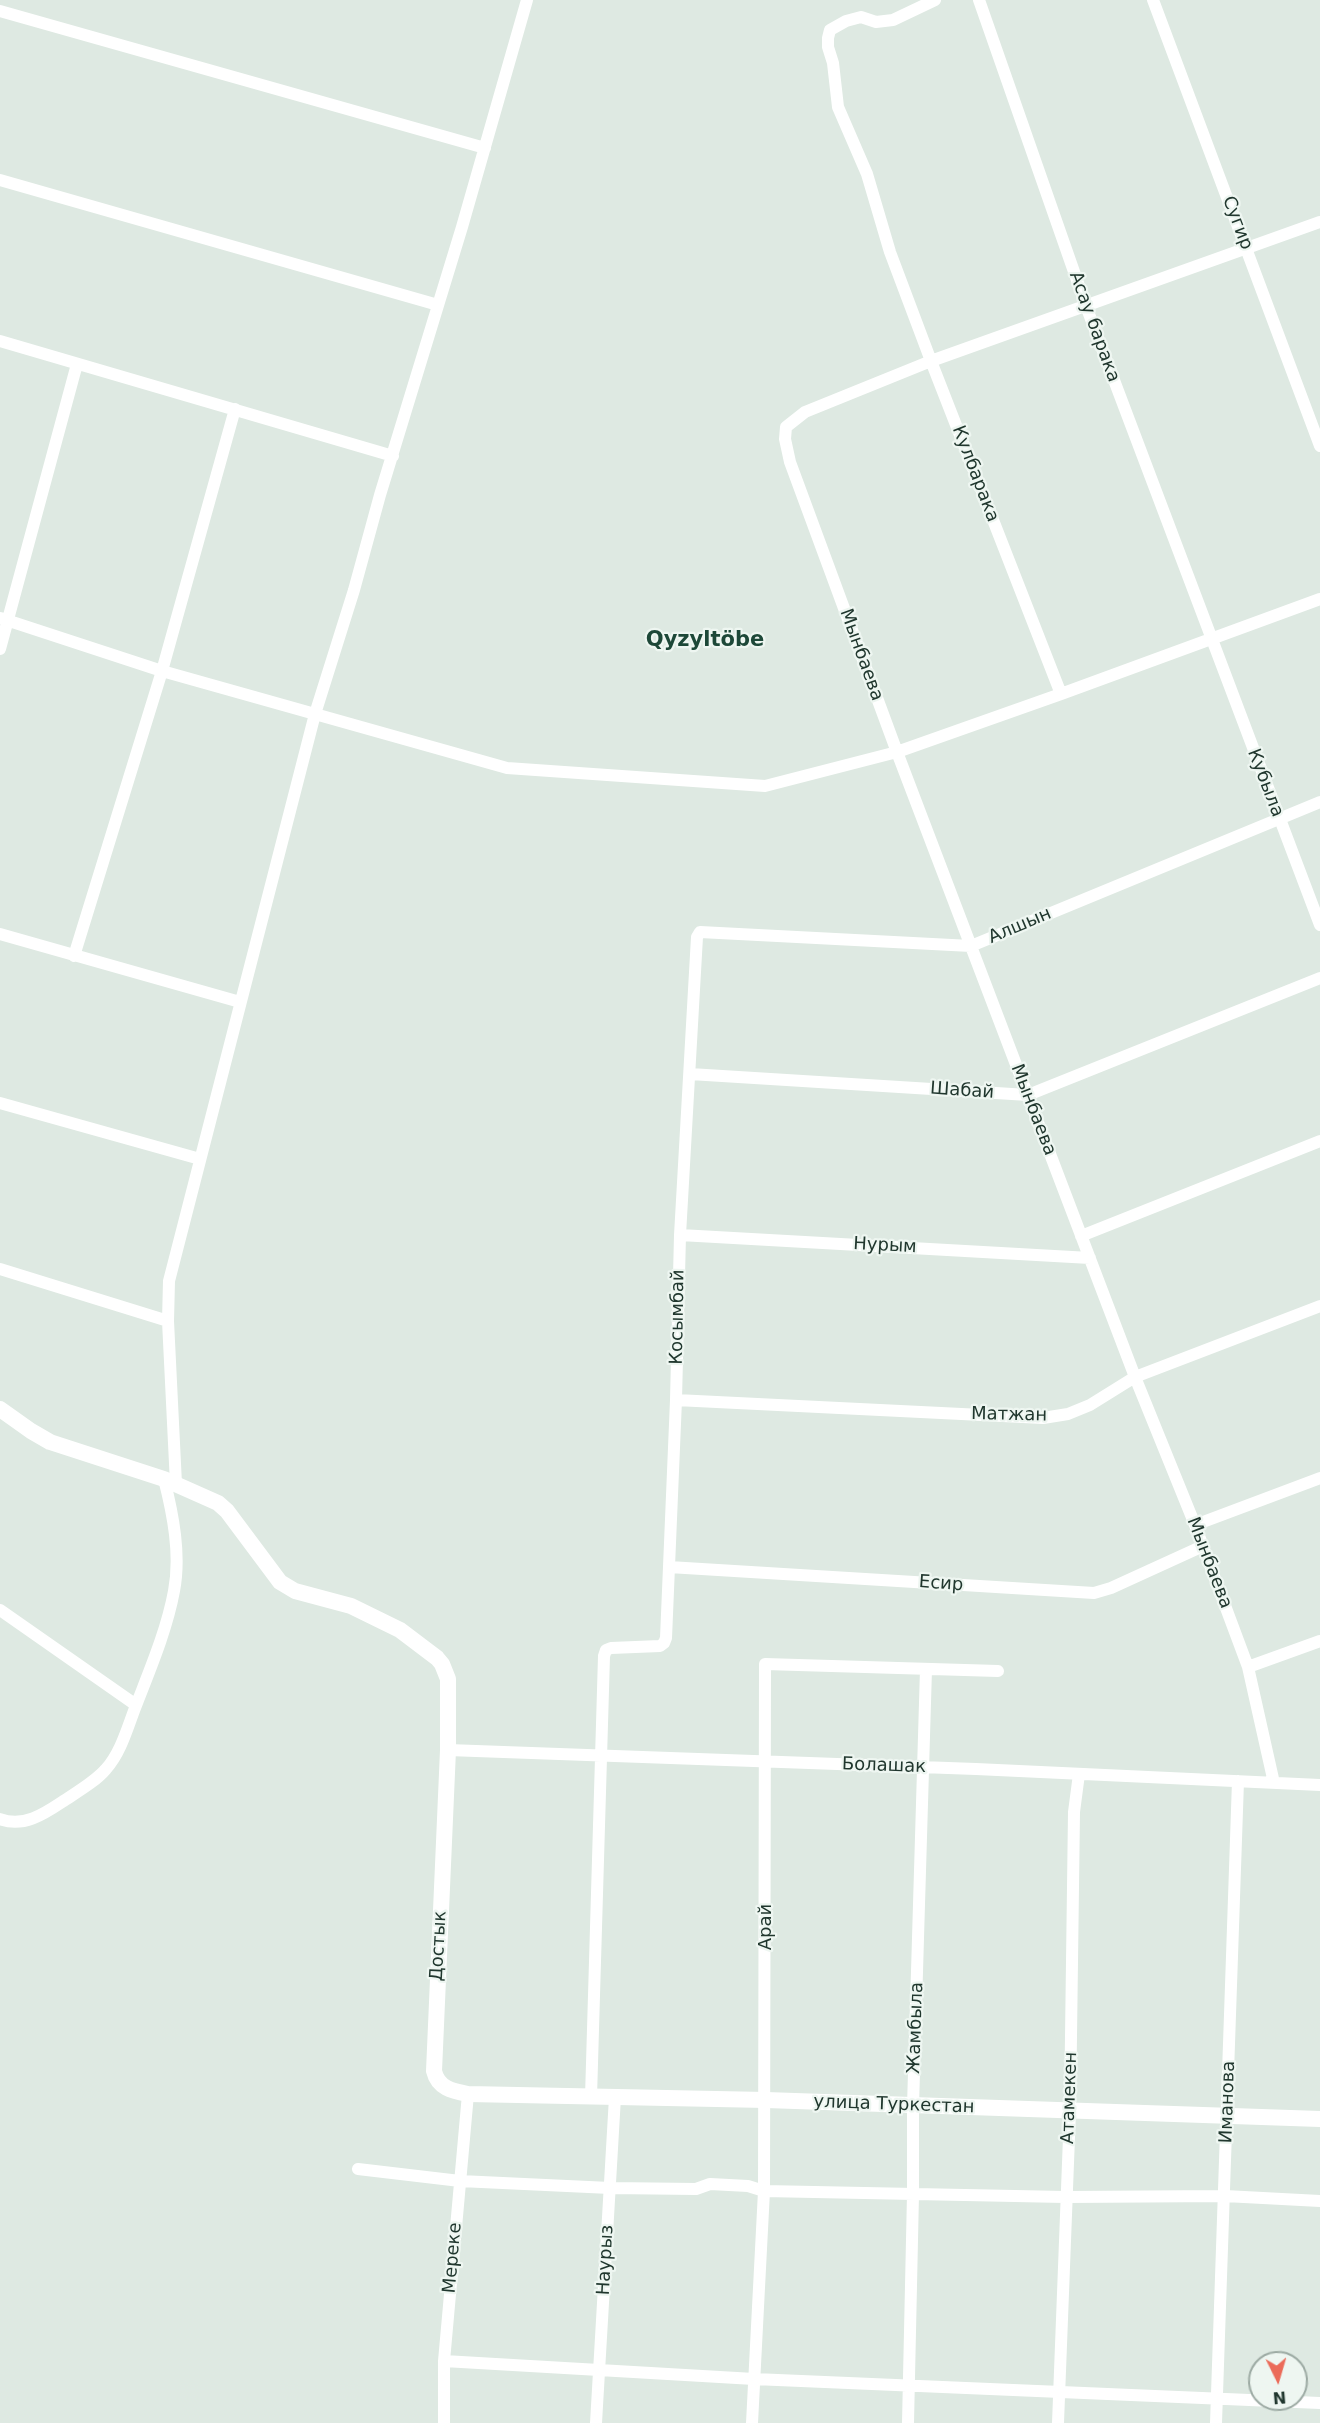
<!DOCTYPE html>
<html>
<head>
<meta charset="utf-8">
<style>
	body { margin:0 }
	#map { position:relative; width:1320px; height:2423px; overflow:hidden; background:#dee9e2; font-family:"DejaVu Sans",sans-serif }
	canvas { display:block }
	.north { position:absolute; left:1248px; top:2351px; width:60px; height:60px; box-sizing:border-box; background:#eef6f1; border:2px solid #9caaa3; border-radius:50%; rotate:175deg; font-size:16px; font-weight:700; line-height:24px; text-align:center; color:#20372e }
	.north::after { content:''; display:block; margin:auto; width:21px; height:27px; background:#eb6b59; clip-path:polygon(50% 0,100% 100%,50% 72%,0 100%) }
</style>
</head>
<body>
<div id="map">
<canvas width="1320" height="2423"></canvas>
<div class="north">N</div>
</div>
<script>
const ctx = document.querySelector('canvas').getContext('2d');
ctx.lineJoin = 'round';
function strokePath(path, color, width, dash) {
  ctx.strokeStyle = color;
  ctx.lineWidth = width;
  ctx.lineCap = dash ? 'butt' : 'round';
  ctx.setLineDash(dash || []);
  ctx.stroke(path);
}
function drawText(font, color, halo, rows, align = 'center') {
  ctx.font = font + ' "DejaVu Sans",sans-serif';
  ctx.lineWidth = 4.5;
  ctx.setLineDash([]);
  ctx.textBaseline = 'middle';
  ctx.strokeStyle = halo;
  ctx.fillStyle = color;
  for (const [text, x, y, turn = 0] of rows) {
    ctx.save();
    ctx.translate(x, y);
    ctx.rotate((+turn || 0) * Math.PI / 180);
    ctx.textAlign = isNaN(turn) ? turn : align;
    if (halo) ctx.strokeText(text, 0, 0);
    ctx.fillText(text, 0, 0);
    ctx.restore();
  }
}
strokePath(new Path2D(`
	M935 0 893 20 876 22 861 17 846 21 830 30 828 38V47L833 63 838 107 867 174 890 252 931 361 1061 694
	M979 0 1086 306 1320 925
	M1153 0 1320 446
	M0 11 485 148
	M0 180 438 305
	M0 341 393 456
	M0 618 162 671 507 768 765 786 897 752 1061 694 1320 599
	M0 649 77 364
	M0 934 240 1002
	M74 956 162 671 235 409
	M690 1074 1028 1095 1320 978
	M0 1103 200 1159
	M680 1235 1090 1258
	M1081 1236 1320 1141
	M0 1269 168 1321 176 1484
	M168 1321 169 1281 315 714 354 590 380 495 462 227 527 0
	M676 1400 1043 1418 1068 1414 1090 1405 1135 1377 1320 1306
	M1195 1525 1320 1478
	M669 1567 1094 1593 1111 1588 1203 1546
	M0 1610 136 1705
	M1248 1667 1320 1641
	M448 1750 976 1769 1320 1785
	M1274 1783 1248 1667 1195 1525 1135 1377 897 752 790 462 785 439 786 427 805 412 931 361 1320 222
	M0 1819C23 1828 44 1814 62 1802 77 1792 95 1782 106 1769 122 1751 128 1725 137 1703 151 1667 167 1629 174 1591 181 1555 173 1514 164 1479
	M591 2097 604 1656 606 1650 611 1648 660 1646 664 1643 666 1638 676 1400 680 1235 697 937 700 932 971 946 1320 802
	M358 2169 460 2181 610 2188 696 2189 710 2184 748 2186 764 2191 1065 2197 1225 2196 1320 2201
	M444 2361 754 2379 1320 2403
	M444 2423V2361L468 2094
	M596 2423 615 2097
	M752 2423 764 2191 765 1664 998 1671
	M908 2423 913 2194V2106L926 1669
	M1058 2423 1070 2111 1074 1812 1079 1774
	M1216 2423 1238 1781`), '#fff', 12);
strokePath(new Path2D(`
	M0 1409 31 1431 50 1442 164 1479 218 1503 227 1511 280 1582 295 1591 351 1606 400 1630 437 1658 442 1664 448 1679V1750L434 2071C438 2088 452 2091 468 2094L766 2100 1320 2119`), '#fff', 16);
drawText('18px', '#20372e', '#eef6f1', [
	["Сугир",1237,223,69],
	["Асау барака",1094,327,70],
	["Кулбарака",975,474,69],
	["Мынбаева",861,655,70],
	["Кубыла",1265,783,69],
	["Алшын",1020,926,-23],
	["Шабай",962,1091,4],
	["Мынбаева",1033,1110,69],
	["Нурым",885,1246,3],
	["Косымбай",678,1317,-89],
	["Матжан",1009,1415,1],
	["Мынбаева",1209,1563,69],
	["Есир",941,1584,4],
	["Болашак",884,1766,2],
	["Арай",766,1927,-90],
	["Достык",439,1946,-87],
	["Жамбыла",916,2028,-88],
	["Атамекен",1070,2098,-88],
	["Иманова",1228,2102,-88],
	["улица Туркестан",894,2105,2],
	["Мереке",453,2258,-85],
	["Наурыз",606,2260,-87]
]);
drawText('bold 21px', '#1d4838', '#eef6f1', [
	["Qyzyltöbe",705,641]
]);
</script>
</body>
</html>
